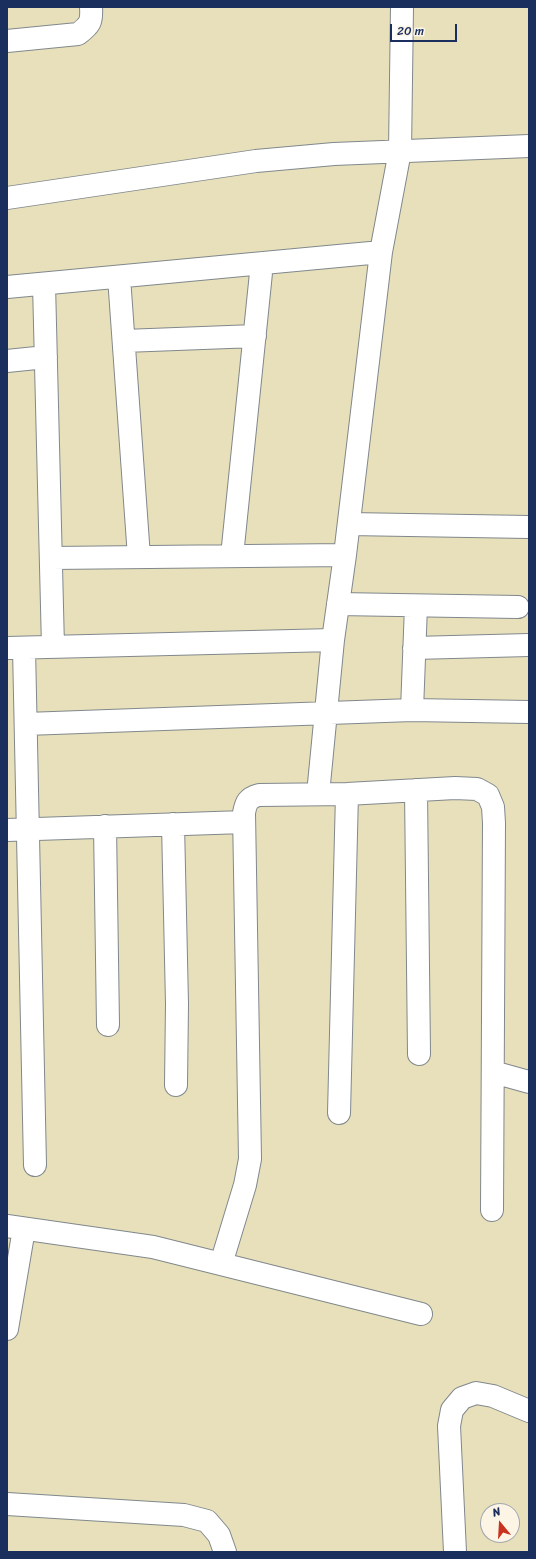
<!DOCTYPE html>
<html>
<head>
<meta charset="utf-8">
<style>
	body { margin:0 }
	#map { position:relative; width:536px; height:1559px; overflow:hidden; background:#e7e0bb; font-family:Sriracha,sans-serif }
	canvas { display:block }
	.frame { position:absolute; inset:0; border:8px solid #1b2f5e; pointer-events:none }
	.north { position:absolute; left:480px; top:1503px; width:40px; height:40px; box-sizing:border-box; background:#fcf5e5; border:1px solid #a2a6af; border-radius:50%; rotate:342deg; font-size:11px; font-weight:700; line-height:16px; text-align:center; color:#1b2f5e }
	.north::after { content:''; display:block; margin:auto; width:14px; height:18px; background:#c8321e; clip-path:polygon(50% 0,100% 100%,50% 72%,0 100%) }
	.scale { position:absolute; left:390px; top:24px; width:67px; height:18px; box-sizing:border-box; border:2px solid #1b2f5e; border-top:0; padding-left:5px; font-size:12px; line-height:14px; white-space:nowrap; color:#1b2f5e; -webkit-text-stroke:3px #fcf5e5; paint-order:stroke }
</style>
</head>
<body>
<div id="map">
<canvas width="536" height="1559"></canvas>
<div class="frame"></div>
<div class="north">N</div>
<div class="scale">20 m</div>
</div>
<script>
const ctx = document.querySelector('canvas').getContext('2d');
ctx.lineJoin = 'round';
function strokePath(path, color, width, dash) {
  ctx.strokeStyle = color;
  ctx.lineWidth = width;
  ctx.lineCap = dash ? 'butt' : 'round';
  ctx.setLineDash(dash || []);
  ctx.stroke(path);
}
const minor = new Path2D(`
	M7 41 78 34C90 25 92 22 91 7
	M7 198 256 161 334 154 529 146
	M119 277 139 557
	M44 284 53 647
	M7 287 381 252
	M124 341 255 336
	M7 361 46 357
	M349 524 529 527
	M232 556 262 263
	M51 558 345 555
	M338 604 518 607
	M7 648 333 640
	M24 648 35 1165
	M414 648 529 645
	M412 710 416 606
	M26 724 412 710 529 712
	M416 790 419 1054
	M318 794 333 640 345 555 381 252 400 151 402 7
	M173 824 177 1004 176 1085
	M105 826 108 1025
	M7 830 244 822
	M493 1072 529 1082
	M339 1113 347 794
	M7 1226 153 1247 421 1314
	M221 1264 245 1185 250 1159 244 813C246 802 248 798 259 795L347 794 455 788 477 789 488 795 493 807 494 823 492 1210
	M7 1329 24 1229
	M7 1504 184 1515 207 1521 219 1535 225 1552
	M455 1552 449 1426 452 1410 462 1398 476 1393 493 1396 529 1411`);
strokePath(minor, '#81888c', 24);
strokePath(minor, '#fff', 22);
</script>
</body>
</html>
